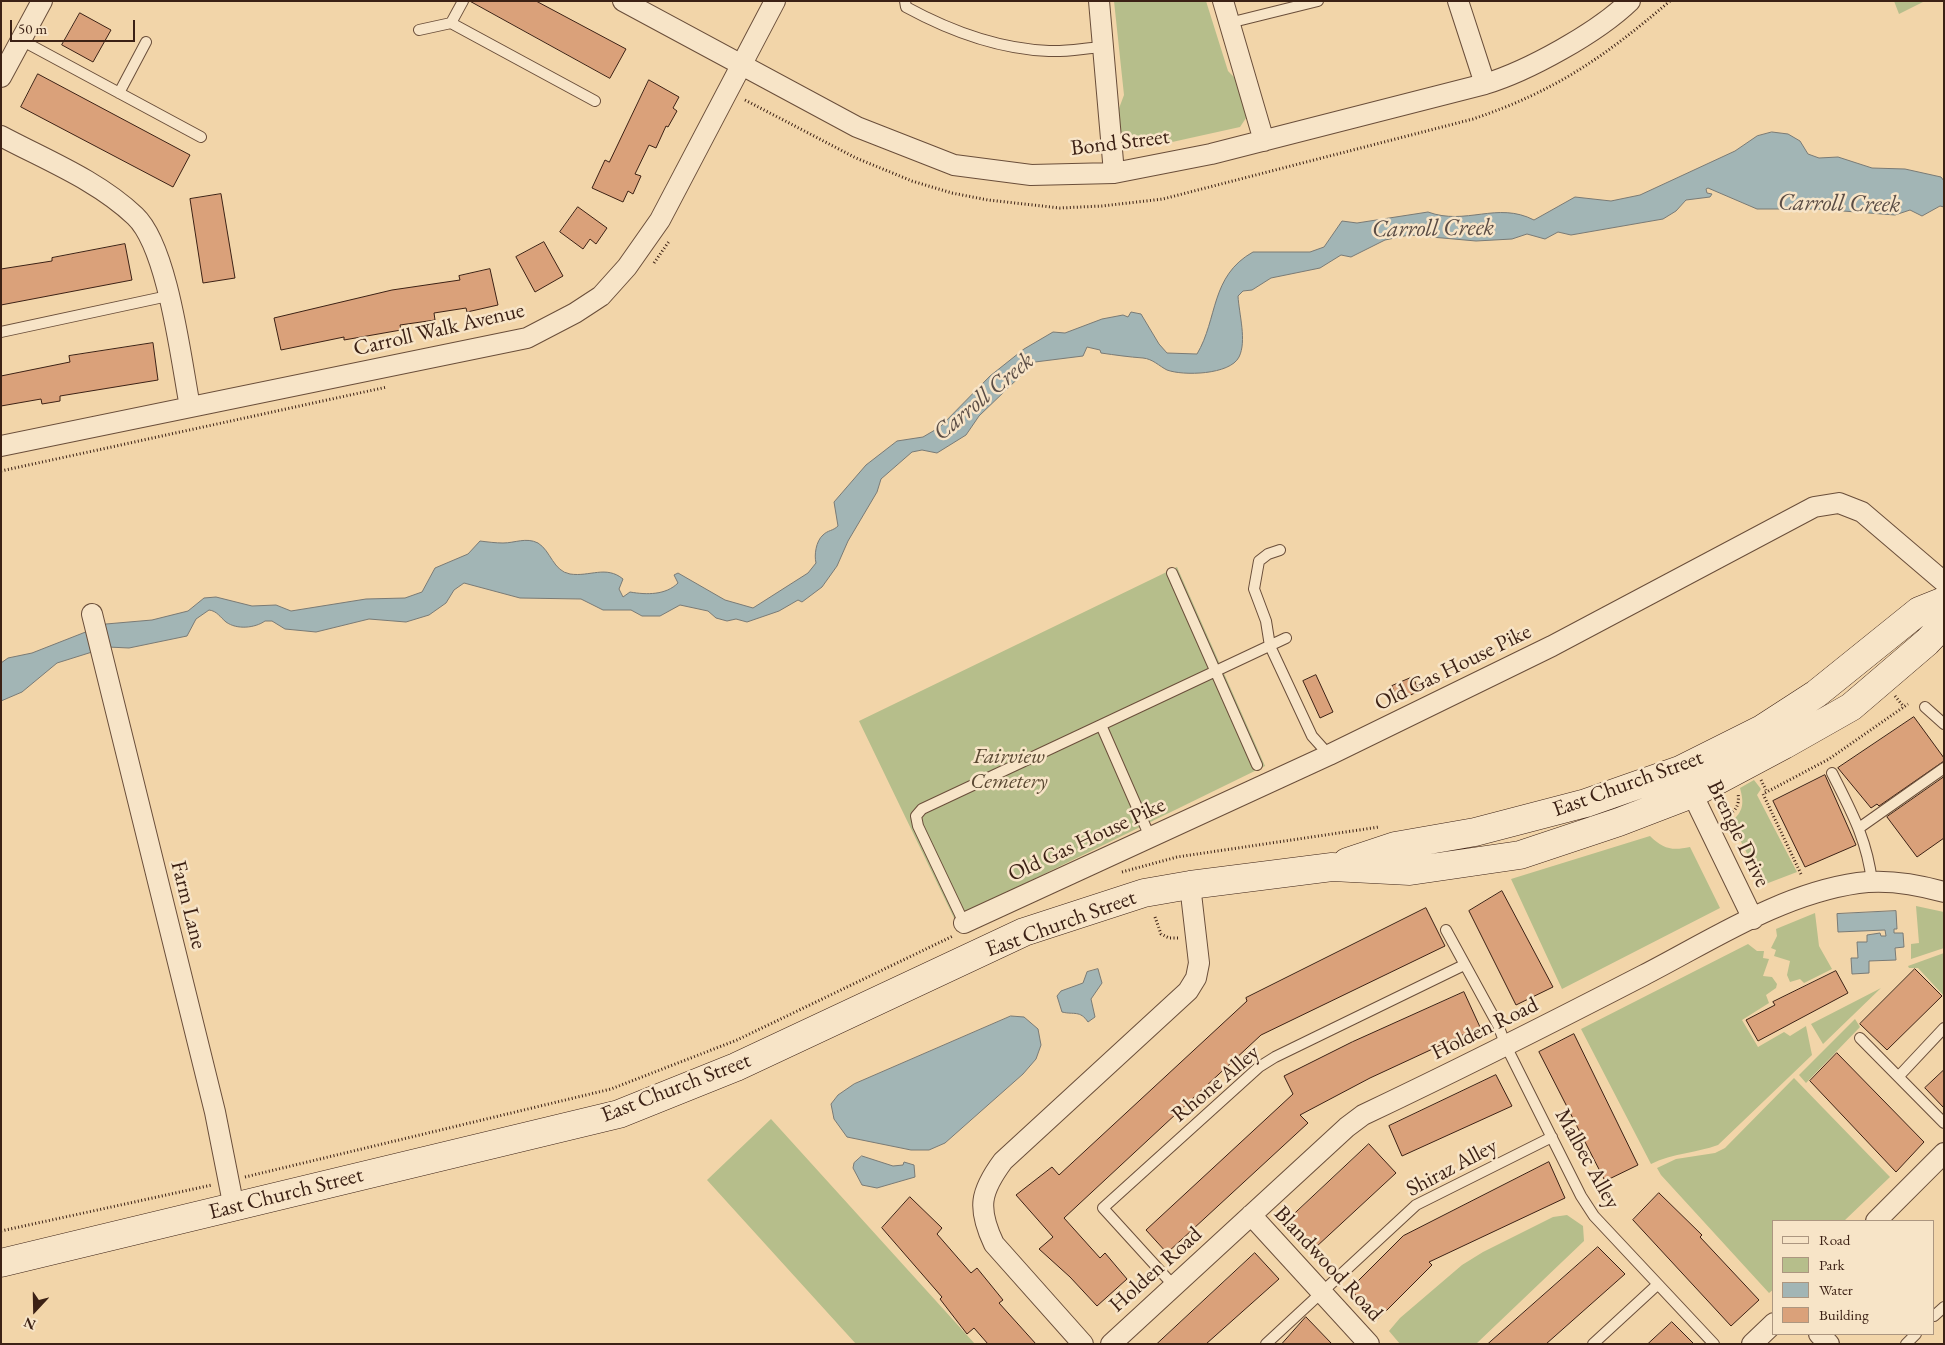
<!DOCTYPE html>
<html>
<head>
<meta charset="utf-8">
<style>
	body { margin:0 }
	#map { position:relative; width:1945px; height:1345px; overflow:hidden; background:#f2d5a9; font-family:"EB Garamond",serif }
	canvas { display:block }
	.frame { position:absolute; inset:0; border:2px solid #3c2115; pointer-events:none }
	.legend { position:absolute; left:1772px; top:1220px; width:162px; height:115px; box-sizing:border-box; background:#f7e4c7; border:1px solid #ac9680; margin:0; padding:6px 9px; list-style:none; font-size:15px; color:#3c2115 }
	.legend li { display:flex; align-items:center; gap:10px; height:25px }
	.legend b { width:25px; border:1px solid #ac9680 }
	.north { position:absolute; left:10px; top:1285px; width:50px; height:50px; -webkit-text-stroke:4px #f7e4c7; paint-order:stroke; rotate:201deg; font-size:14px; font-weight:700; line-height:20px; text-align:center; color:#3c2115 }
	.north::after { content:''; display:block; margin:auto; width:18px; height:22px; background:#3c2115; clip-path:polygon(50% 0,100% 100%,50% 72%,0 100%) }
	.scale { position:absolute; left:10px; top:20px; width:125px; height:22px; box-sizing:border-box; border:2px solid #3c2115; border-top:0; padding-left:6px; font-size:15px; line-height:18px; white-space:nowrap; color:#3c2115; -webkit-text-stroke:4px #f7e4c7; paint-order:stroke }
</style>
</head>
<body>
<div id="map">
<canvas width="1945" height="1345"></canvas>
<div class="frame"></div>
<ul class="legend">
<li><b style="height:6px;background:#f7e4c7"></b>Road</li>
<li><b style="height:14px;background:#b6be8b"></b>Park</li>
<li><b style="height:14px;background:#a2b5b5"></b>Water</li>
<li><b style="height:14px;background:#daa17a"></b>Building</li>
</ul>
<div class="north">N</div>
<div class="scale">50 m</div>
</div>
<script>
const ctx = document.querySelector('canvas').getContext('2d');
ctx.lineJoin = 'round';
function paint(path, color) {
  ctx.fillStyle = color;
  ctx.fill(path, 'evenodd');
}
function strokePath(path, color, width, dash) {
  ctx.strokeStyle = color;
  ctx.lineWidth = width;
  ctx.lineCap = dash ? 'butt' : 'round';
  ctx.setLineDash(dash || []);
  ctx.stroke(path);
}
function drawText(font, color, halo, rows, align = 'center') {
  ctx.font = font + ' "EB Garamond",serif';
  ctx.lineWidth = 5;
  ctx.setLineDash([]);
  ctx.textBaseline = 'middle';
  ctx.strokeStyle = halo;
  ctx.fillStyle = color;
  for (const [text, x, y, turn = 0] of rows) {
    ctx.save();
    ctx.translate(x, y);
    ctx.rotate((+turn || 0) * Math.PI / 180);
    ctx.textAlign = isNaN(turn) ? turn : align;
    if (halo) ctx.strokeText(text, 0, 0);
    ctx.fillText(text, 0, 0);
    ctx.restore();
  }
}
paint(new Path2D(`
	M1114 1H1206L1228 71 1239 82 1248 115 1240 127 1136 150 1122 145 1118 111 1124 95Z
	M1894 1H1925L1899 14Z
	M1177 567 1265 766 954 918 859 721Z
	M1754 780 1761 789 1757 795 1797 872 1763 885 1731 822C1744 811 1744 803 1740 788Z
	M1650 836C1663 849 1672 851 1690 847L1720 908 1562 989 1511 879Z
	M1916 906 1944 912V948L1911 959V944L1919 943Z
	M1815 913 1819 946 1832 969 1804 983 1800 979 1790 982 1787 975 1790 961 1774 956 1776 950 1771 948 1777 936 1776 929Z
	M1748 944 1757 951H1764L1763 958 1769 959 1763 976 1772 977 1777 984 1776 988 1766 995 1769 1003 1742 1020 1758 1047 1784 1032 1790 1036 1806 1026 1812 1055 1718 1145C1696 1153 1673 1153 1651 1164L1581 1029Z
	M1944 953V996L1918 968H1909L1908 966Z
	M1881 988 1823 1044 1811 1024Z
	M1855 1019 1860 1027 1806 1083 1799 1075Z
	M1794 1078 1890 1177 1844 1221H1774V1289L1769 1293 1661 1175 1657 1168 1676 1159 1715 1153 1725 1148Z
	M771 1119 975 1344H856L707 1180Z
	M1567 1215 1583 1226 1584 1241 1476 1344H1400L1389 1331 1400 1318 1462 1265 1483 1252 1553 1217Z`), '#b6be8b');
const water = new Path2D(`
	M1772 132 1788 134 1800 141 1808 154 1819 158 1838 157 1872 168 1905 169 1941 177 1944 181V207L1940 206 1922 216 1910 210 1895 215 1817 209H1757L1708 188 1706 189 1707 193 1712 194 1710 197 1686 200 1676 211 1663 219 1571 235 1558 232 1545 239 1527 234 1512 239 1476 241 1409 235 1385 240 1351 257 1341 255 1320 268 1271 278 1252 290 1243 291 1238 296C1239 314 1247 341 1239 357 1230 375 1183 376 1167 370 1159 366 1153 359 1143 358 1129 357 1115 355 1101 353L1100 350 1087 347 1083 356 1035 362 979 416 966 435 937 453 922 450 912 452 881 479 877 492 848 541 837 566 822 587 802 602 798 600 779 611 747 622 736 619 727 621 716 618 708 611 680 605 660 616H642L631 610H603L581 599 520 598 464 583 454 590 446 603 429 615 406 622 369 619 316 632 285 629 272 621H265C255 628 237 630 226 622 220 617 217 611 209 610L196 619 187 636 129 648 108 647 57 663 22 692 1 701V663L8 658 32 653 106 624 152 620 188 611 204 598 216 597 252 606 276 605 291 611 366 599 405 598 422 592 435 568 468 554 480 541C488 542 496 543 503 543 515 543 526 537 538 543 551 551 553 571 570 574 590 577 606 565 623 579L619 589 623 597 630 592C647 595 666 595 678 583L674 575 678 573 725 600 753 608 808 573 816 563C814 555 816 541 823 535 828 530 833 531 838 526L834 502 866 465 897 441 923 437 940 427 990 376 1024 349 1053 332 1065 333 1102 319 1123 315 1128 317 1131 312 1141 314 1159 344 1167 353 1197 354C1218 319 1210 276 1253 252H1310L1324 247 1342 221 1357 223 1428 212C1466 226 1497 201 1534 220L1575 197 1611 201 1640 195 1735 151 1757 136Z
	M1896 911 1897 929H1894V933H1903L1904 947 1895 948 1896 960 1869 961V973L1852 974 1851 958H1858L1857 942H1867V935L1880 933 1881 936H1886L1885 930 1838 932 1837 914Z
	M1098 969 1102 983 1091 999 1095 1017 1088 1022C1080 1010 1074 1015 1062 1012L1057 996 1061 991 1083 983 1087 972Z
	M1011 1016 1024 1017 1038 1029 1041 1045 1036 1059 1023 1074 945 1143 929 1150H911L847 1137 834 1119 831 1104 838 1095 854 1084Z
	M862 1156 893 1166 903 1165 904 1162 914 1165 915 1177 877 1188 862 1185 853 1168 854 1163Z`);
paint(water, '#a2b5b5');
strokePath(water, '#797a75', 1);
const building = new Path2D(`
	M470 1H536L626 49 610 78Z
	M80 13 111 30 93 62 62 45Z
	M38 74 190 155 173 187 21 107Z
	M649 80 679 97 673 108 677 111 668 127 666 126 656 148 649 145 635 174 641 176 633 194 628 191 623 202 592 188 605 160 609 162Z
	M221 194 235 278 203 283 190 199Z
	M578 207 607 228 596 244 590 239 583 249 560 232Z
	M544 242 563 276 535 292 516 257Z
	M125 244 132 280 1 305V269L52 261V258Z
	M490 269 498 305 467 312 466 308 434 313 435 320 400 325 401 330 344 340V337L281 350 274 318 392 290 460 280 459 276Z
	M153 343 158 380 60 396V401L42 404 41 399 1 406V376L70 362 69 356Z
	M1316 675 1333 712 1320 718 1303 681Z
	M1413 677 1419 691 1398 701 1392 686Z
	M1914 717 1944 758V761L1879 806 1877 804 1871 808 1838 768Z
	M1825 775 1856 845 1805 867 1773 801Z
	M1944 777V838L1917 857 1887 817Z
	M1502 891 1553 987 1516 1005 1469 911Z
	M1426 908 1445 946 1261 1035 1064 1218 1100 1258 1105 1253 1127 1279 1097 1306 1070 1277 1039 1249 1053 1237 1016 1195 1052 1167 1059 1175 1247 1001 1246 998Z
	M1915 969 1942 996 1887 1050 1860 1024Z
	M1836 971 1848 993 1758 1041 1746 1020 1775 1005 1773 1002Z
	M1464 992 1480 1027 1370 1078 1300 1115 1308 1123 1167 1253 1146 1230 1293 1094 1284 1076 1352 1042Z
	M1574 1034 1638 1165 1605 1181 1539 1052Z
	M1837 1053 1924 1142 1896 1172 1810 1081Z
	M1944 1070V1108L1925 1088Z
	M1496 1075 1512 1106 1402 1156 1389 1126Z
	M1369 1144 1396 1173 1316 1247 1288 1220Z
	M1549 1162 1565 1198 1429 1262 1432 1265 1378 1319 1350 1289 1403 1236Z
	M1659 1193 1702 1235 1700 1237 1759 1300 1731 1326 1633 1220Z
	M910 1197 942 1228 937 1234 971 1273 977 1268 1003 1300 999 1303 1036 1344H988L974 1328 967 1334 940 1299 942 1297 882 1228Z
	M1598 1247 1625 1274 1546 1344H1488Z
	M1255 1253 1279 1279 1206 1344H1157Z
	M1306 1317 1332 1344H1282Z
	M1672 1322 1694 1344H1648Z`);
paint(building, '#daa17a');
strokePath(building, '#3c2115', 1);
const service = new Path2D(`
	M463 1 451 23 595 101
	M905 1 906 7C950 31 999 49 1049 51 1067 52 1085 48 1103 47
	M1229 23 1318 1
	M419 30 451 23
	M21 40 201 137
	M119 93 146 42
	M1 332 168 296
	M1280 550 1268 554 1259 561 1254 589 1266 621 1270 646 1312 736 1329 755
	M1172 573 1257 765
	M1925 707 1944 724
	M1101 725 1286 638
	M1832 773C1851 811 1867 839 1872 882
	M1859 828 1944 768
	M964 923 918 826 916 816 922 809 1101 725 1150 837
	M1446 930 1498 1025 1506 1046 1581 1196 1594 1216 1714 1344
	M1860 1038 1944 1123
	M1899 1076 1944 1028
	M1174 1286 1103 1208 1259 1067 1275 1057 1464 965
	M1934 1316 1944 1307
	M1266 1344 1416 1205 1552 1137
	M1593 1344 1657 1285
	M1906 1344 1916 1334`);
const minor = new Path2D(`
	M623 1 857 127 954 165 1031 175 1114 173 1211 154 1485 84C1528 71 1597 33 1630 1
	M1099 1 1114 173
	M1223 1 1264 141
	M1458 1 1485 84
	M1 77 42 1
	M1 136C46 160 97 180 135 216 168 247 181 360 190 407
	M1 446 527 338 575 313 601 296 627 267 660 220 775 1
	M92 614 215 1112 234 1208
	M1687 783 1753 919
	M964 923 1329 755 1552 646 1814 507 1839 503 1862 512 1944 582
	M1251 1215 1369 1344
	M1876 1221 1944 1153
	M1819 1334 1829 1344
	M1083 1344 994 1244C977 1208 980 1192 1003 1161L1188 991 1196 978 1199 963 1190 885
	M1111 1344 1347 1127 1363 1115C1458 1070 1551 1023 1644 975 1712 940 1781 894 1858 883 1887 879 1916 884 1944 892
	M1752 1344 1774 1323`);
const secondary = new Path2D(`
	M1347 862 1395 846 1475 832 1586 803 1680 770 1762 729 1816 694 1919 611 1944 601
	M1 1263 619 1114 736 1067 1024 932 1144 893 1190 885 1332 867 1410 871 1520 855 1619 822 1692 794 1784 745 1851 707 1927 642 1944 624`);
strokePath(service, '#6a4e3a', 12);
strokePath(minor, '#6a4e3a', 22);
strokePath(secondary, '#3c2115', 29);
strokePath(new Path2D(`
	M745 100 856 158 912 181 952 193 988 200 1060 208 1102 206 1163 199 1473 119C1556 91 1604 57 1670 1
	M654 263 670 240
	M1 471 387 387
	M1895 696 1904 707
	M1761 780 1766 790
	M1724 818C1735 811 1740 807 1738 793
	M1122 872 1177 857 1379 827
	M1801 874 1763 794 1829 759 1908 704
	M1155 917 1161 934 1169 938H1179
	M245 1177 611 1089 737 1040 953 936
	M1 1231 212 1185`), '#3c2115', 3, [1, 2.5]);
strokePath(service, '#f7e4c7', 10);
strokePath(minor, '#f7e4c7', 20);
strokePath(secondary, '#f7e4c7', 28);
drawText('22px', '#3c2115', '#f7e4c7', [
	["Bond Street",1120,143,-7],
	["Carroll Walk Avenue",439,330,-13],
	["Old Gas House Pike",1453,668,-26],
	["East Church Street",1628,784,-20],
	["Brengle Drive",1738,834,64],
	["Old Gas House Pike",1087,840,-25],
	["Farm Lane",188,905,76],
	["East Church Street",1061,924,-20],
	["Holden Road",1485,1029,-26],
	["Rhone Alley",1216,1084,-40],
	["East Church Street",676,1088,-21],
	["Malbec Alley",1587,1159,61],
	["Shiraz Alley",1452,1168,-28],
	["East Church Street",286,1194,-14],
	["Blandwood Road",1328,1264,47],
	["Holden Road",1156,1270,-42]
]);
drawText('italic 22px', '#5a4832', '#f7e4c7', [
	["Fairview",1009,757],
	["Cemetery",1009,782]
]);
drawText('italic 24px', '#5b4d45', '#f7e4c7', [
	["Carroll Creek",1839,204,1],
	["Carroll Creek",1433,229,-1],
	["Carroll Creek",984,397,-40]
]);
</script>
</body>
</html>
